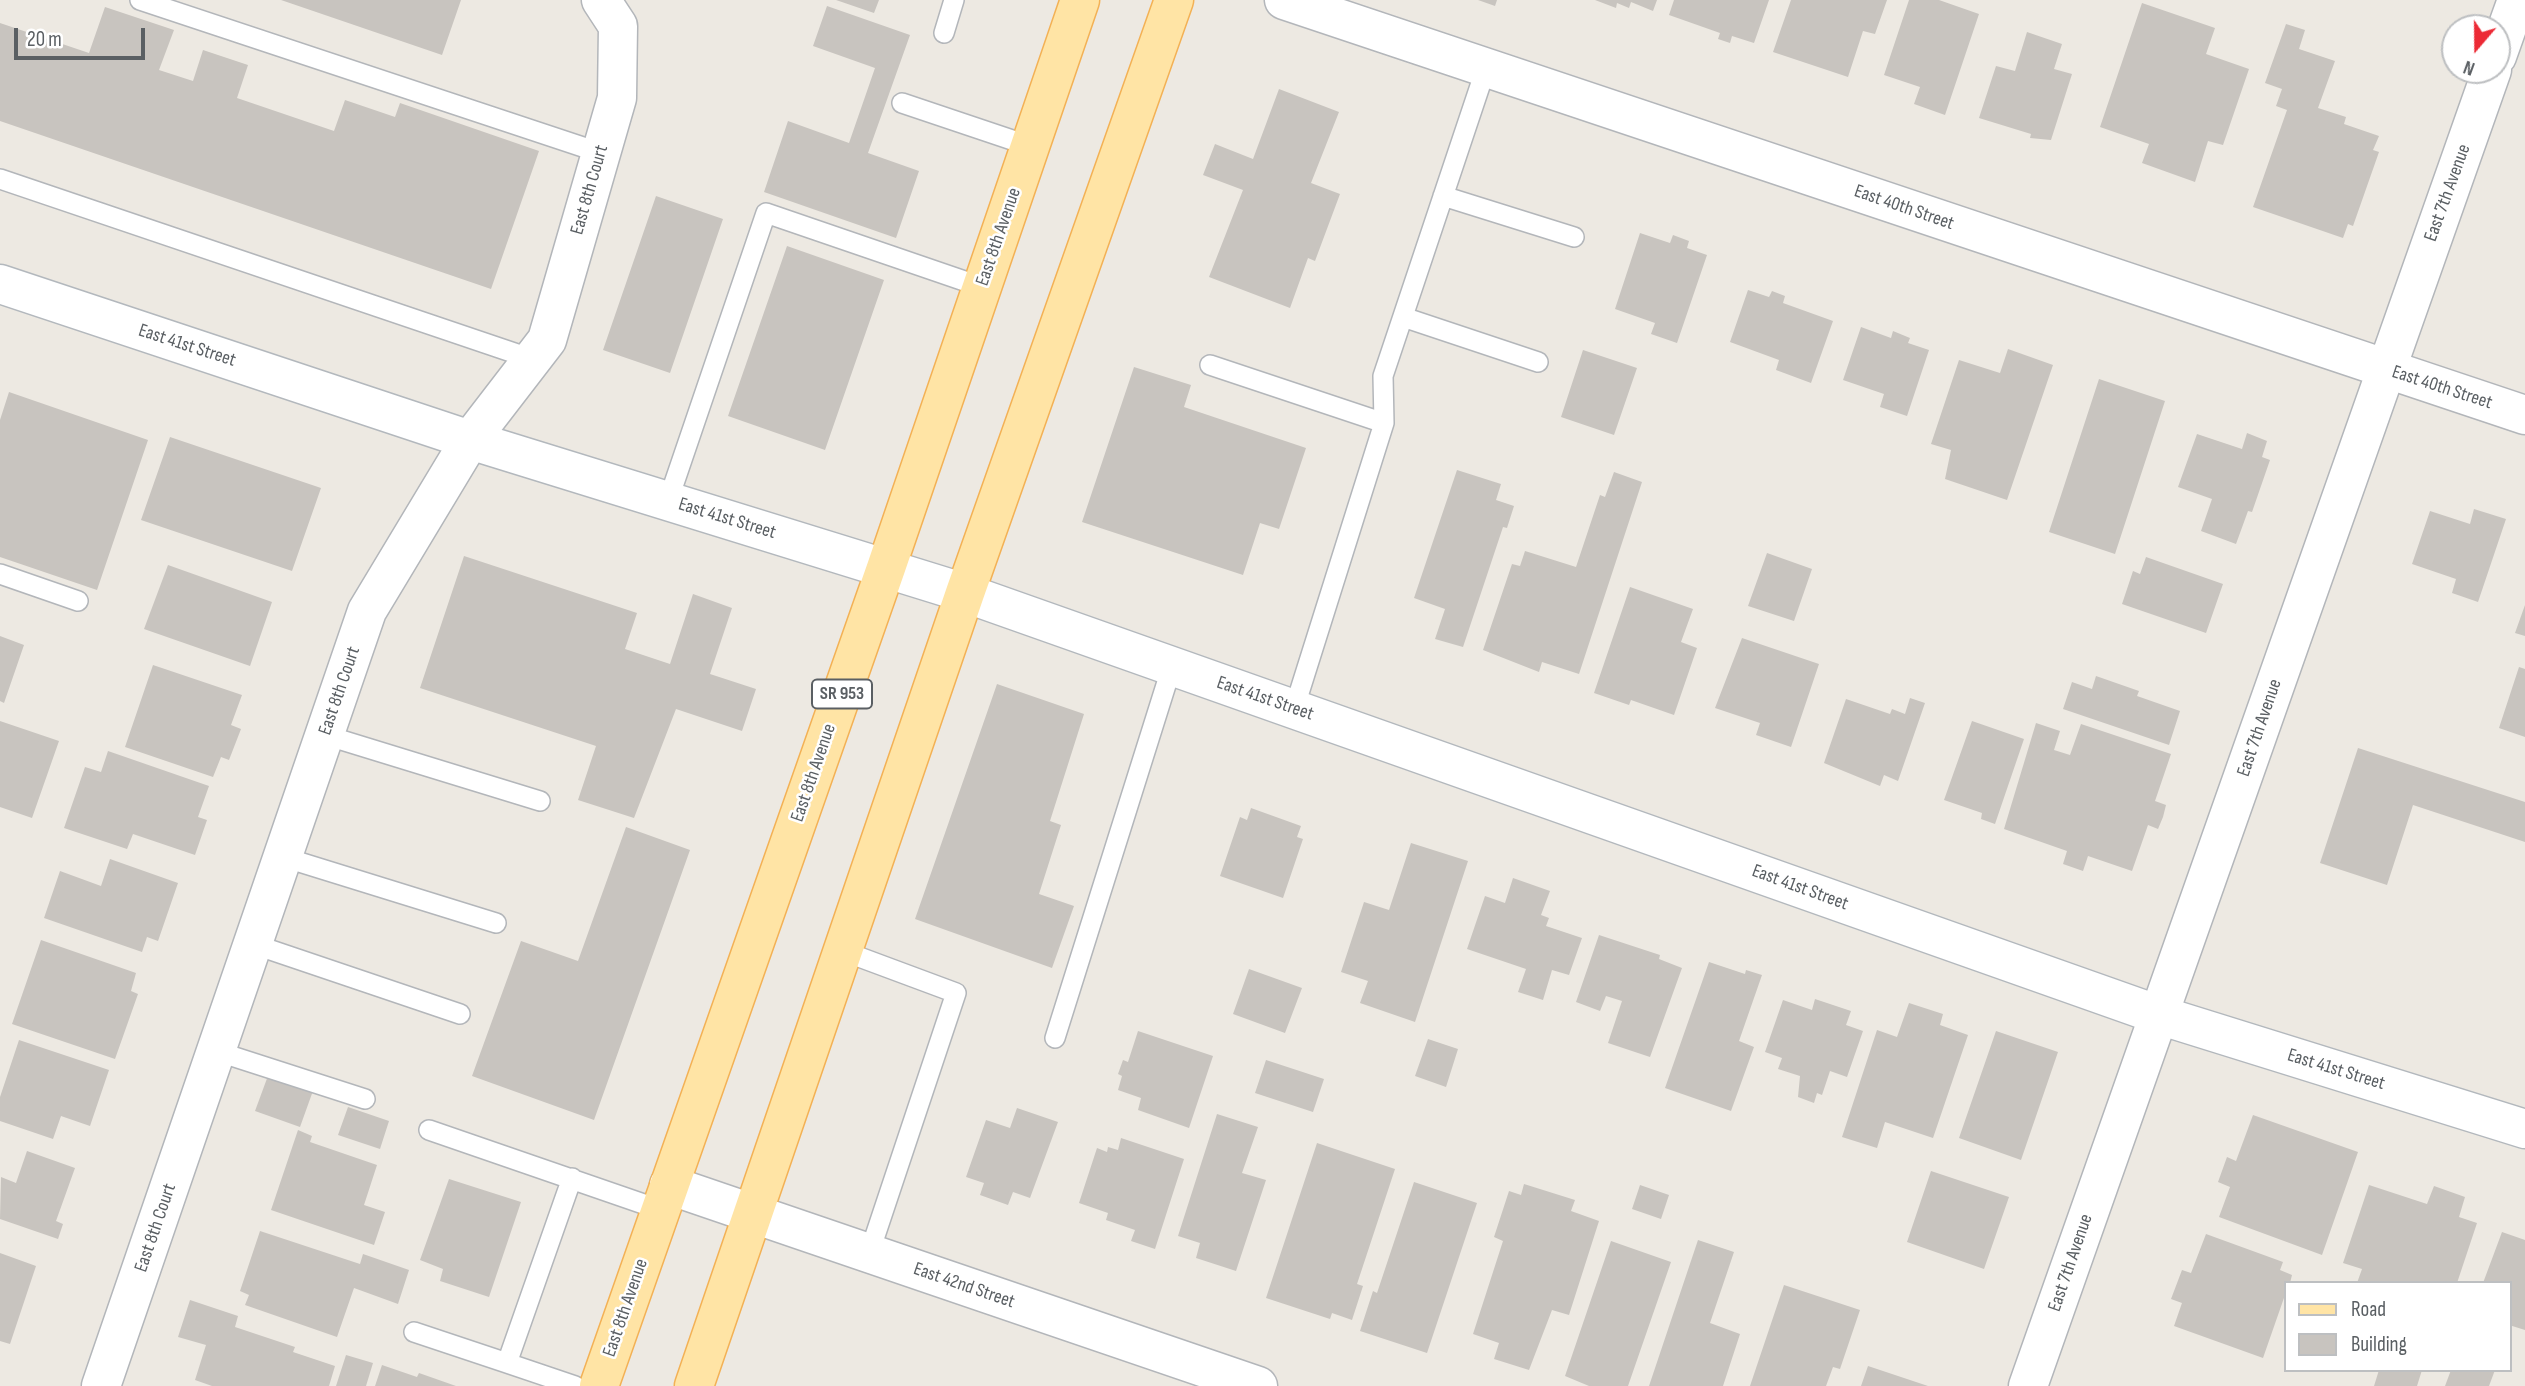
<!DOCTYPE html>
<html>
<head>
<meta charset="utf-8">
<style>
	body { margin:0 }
	#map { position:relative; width:2525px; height:1386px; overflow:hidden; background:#ede9e2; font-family:"Sofia Sans Condensed",sans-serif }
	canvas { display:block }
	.legend { position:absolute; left:2284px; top:1281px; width:228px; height:91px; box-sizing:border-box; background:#fff; border:2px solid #bdbfc1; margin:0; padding:9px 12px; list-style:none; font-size:21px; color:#5a5f63 }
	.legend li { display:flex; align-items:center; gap:14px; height:35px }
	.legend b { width:35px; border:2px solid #bdbfc1 }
	.north { position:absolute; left:2441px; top:14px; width:70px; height:70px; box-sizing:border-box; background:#fff; border:2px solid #bdbfc1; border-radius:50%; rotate:200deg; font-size:19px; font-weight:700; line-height:28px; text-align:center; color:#5a5f63 }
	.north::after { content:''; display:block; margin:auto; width:24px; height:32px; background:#ec2a35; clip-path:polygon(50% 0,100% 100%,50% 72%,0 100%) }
	.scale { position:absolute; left:14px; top:28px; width:131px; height:32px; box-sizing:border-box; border:4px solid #5a5f63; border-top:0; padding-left:9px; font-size:21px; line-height:24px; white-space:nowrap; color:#5a5f63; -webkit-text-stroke:5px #fff; paint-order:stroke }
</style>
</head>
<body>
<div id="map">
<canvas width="2525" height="1386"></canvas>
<ul class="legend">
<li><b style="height:9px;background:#ffe4a5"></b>Road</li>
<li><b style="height:19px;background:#c8c4bf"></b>Building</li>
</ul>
<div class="north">N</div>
<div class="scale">20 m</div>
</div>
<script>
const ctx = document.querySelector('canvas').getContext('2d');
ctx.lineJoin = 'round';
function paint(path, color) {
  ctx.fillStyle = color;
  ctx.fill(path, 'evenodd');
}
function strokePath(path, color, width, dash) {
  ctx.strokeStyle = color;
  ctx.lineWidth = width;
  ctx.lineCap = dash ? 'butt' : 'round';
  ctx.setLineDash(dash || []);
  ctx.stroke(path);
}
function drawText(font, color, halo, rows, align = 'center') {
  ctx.font = font + ' "Sofia Sans Condensed",sans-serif';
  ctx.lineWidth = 5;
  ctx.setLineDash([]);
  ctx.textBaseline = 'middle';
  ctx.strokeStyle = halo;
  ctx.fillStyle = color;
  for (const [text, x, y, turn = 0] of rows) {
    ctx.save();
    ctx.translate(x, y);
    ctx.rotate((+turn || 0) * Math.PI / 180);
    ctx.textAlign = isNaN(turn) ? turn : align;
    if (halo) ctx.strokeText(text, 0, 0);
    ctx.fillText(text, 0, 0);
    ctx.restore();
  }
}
paint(new Path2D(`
	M281 0H461L442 55Z
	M836 0H879L874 13Z
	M1478 0H1497L1495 6Z
	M1595 0H1657L1653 11 1631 2 1629 8 1617 3 1616 8Z
	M1674 0H1769L1754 43 1732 36 1730 43 1718 39 1720 33 1669 15Z
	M1791 0H1887L1875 34 1863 31 1848 77 1773 52Z
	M1909 0H1939L1979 14 1945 115 1914 104 1920 87 1884 75Z
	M2142 3 2215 28 2206 54 2249 69 2223 145 2208 141 2195 182 2142 163 2149 144 2100 127Z
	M827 6 910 35 868 153 919 171 896 238 764 192 788 121 849 143 875 68 813 46Z
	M105 7 174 30 159 70 193 81 203 50 248 65 237 98 334 131 345 100 395 117 400 103 539 151 491 289 0 121V23L89 53Z
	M2286 24 2305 30 2299 49 2335 61 2318 108 2346 117 2344 124 2379 136 2373 150 2379 152 2353 226 2348 224 2343 238 2253 207 2287 110 2276 106 2282 89 2265 83Z
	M2027 32 2062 44 2054 69 2072 74 2051 140 2030 138 2031 134 1979 118 1996 66 2015 71Z
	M1279 89 1339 112 1311 183 1340 194 1315 261 1308 258 1290 308 1209 277 1243 190 1203 175 1215 144 1253 159Z
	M656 196 723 219 670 373 603 350Z
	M1640 233 1670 243 1673 235 1689 241 1687 248 1707 255 1677 343 1651 334 1655 323 1615 309Z
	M787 246 884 280 825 450 728 416Z
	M1748 290 1769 297 1772 291 1785 296 1783 303 1833 321 1811 383 1776 370 1779 360 1730 342Z
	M1861 327 1891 338 1893 331 1910 338 1908 343 1929 350 1907 416 1880 407 1884 394 1843 380Z
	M2008 349 2053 365 2007 500 1945 479 1951 450 1931 444 1959 360 2000 373Z
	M1583 350 1637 368 1614 435 1561 417Z
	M1134 367 1191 385 1184 407 1306 448 1279 529 1260 523 1243 575 1082 522Z
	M2099 379 2165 401 2115 554 2049 532Z
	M9 392 148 440 97 590 0 557V420Z
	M2247 433 2267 441 2262 457 2270 460 2252 512 2248 511 2236 544 2201 531 2212 499 2178 487 2197 434 2242 449Z
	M170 437 321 488 292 571 141 520Z
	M1457 470 1501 484 1496 500 1514 506 1507 528 1503 527 1463 647 1435 639 1445 609 1414 598Z
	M1614 472 1642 482 1579 674 1542 662 1539 672 1483 650 1512 564 1520 566 1525 551 1576 567 1600 495 1605 497Z
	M2474 509 2506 519 2478 602 2452 593 2456 579 2412 564 2430 511 2470 524Z
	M1767 553 1812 569 1794 621 1748 606Z
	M464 556 637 613 625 649 670 664 693 594 732 608 710 674 756 689 742 731 676 709 634 818 578 800 596 746 420 688Z
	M2146 557 2223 584 2206 633 2122 604 2133 571 2140 574Z
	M168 565 272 602 250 666 144 629Z
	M1630 587 1693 609 1681 642 1697 648 1674 715 1631 700 1629 705 1594 693Z
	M2525 605V636L2515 633Z
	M0 636 24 645 4 703 0 701Z
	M1742 638 1819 664 1791 747 1756 735 1760 723 1715 708Z
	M153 665 242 695 231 725 241 729 229 760 221 757 213 777 125 747Z
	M2519 667 2525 669V737L2499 728Z
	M2096 676 2139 691 2137 696 2180 711 2169 745 2063 709 2072 682 2092 689Z
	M997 684 1084 714 1050 821 1061 825 1039 894 1074 906 1052 968 915 919Z
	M1910 698 1925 703 1898 781 1884 775 1880 786 1824 763 1846 699 1890 714 1892 709 1905 714Z
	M0 721 59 741 32 818 0 807Z
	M1972 721 2024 739 1995 824 1981 819 1982 813 1944 800Z
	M2036 723 2060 731 2054 750 2070 755 2081 724 2171 754 2155 801 2166 805 2163 817 2158 829 2148 825 2132 871 2088 856 2083 871 2063 864 2067 851 2004 829Z
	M2358 748 2525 802V842L2413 805 2387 885 2320 863Z
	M108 751 209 786 198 817 207 820 195 855 133 834 127 849 64 828 85 767 101 772Z
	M1251 808 1301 826 1297 837 1303 839 1283 898 1220 876 1240 817 1247 820Z
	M626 827 690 850 594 1120 472 1076 521 941 578 961Z
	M1411 843 1468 861 1415 1022 1360 1003 1368 981 1341 972 1364 902 1389 910Z
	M110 859 178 883 158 941 147 937 142 952 44 918 60 871 101 886Z
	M1513 878 1550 891 1541 915 1549 918 1546 926 1582 938 1569 975 1552 970 1543 1000 1518 992 1526 969 1467 949 1485 896 1505 903Z
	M1599 935 1660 955 1659 959 1682 968 1650 1057 1608 1043 1622 1001 1606 996 1600 1011 1576 1002Z
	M41 940 136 973 131 991 138 994 115 1059 12 1024Z
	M1709 962 1745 974 1746 970 1762 975 1739 1041 1754 1047 1731 1111 1665 1088Z
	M1249 969 1302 988 1285 1033 1233 1014Z
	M1815 999 1851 1011 1846 1025 1863 1031 1847 1077 1830 1071 1822 1095 1817 1093 1814 1103 1798 1097 1800 1076 1778 1069 1782 1058 1765 1052 1783 1000 1812 1010Z
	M1909 1003 1943 1014 1940 1025 1968 1035 1933 1138 1885 1122 1877 1148 1842 1137 1877 1030 1897 1037Z
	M1138 1031 1213 1056 1189 1128 1138 1110 1141 1098 1118 1090 1122 1076 1118 1074 1123 1060 1128 1062Z
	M1996 1031 2058 1052 2021 1160 1959 1138Z
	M1428 1039 1458 1049 1446 1087 1415 1076Z
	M19 1040 109 1070 90 1126 61 1116 53 1139 0 1121V1097Z
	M1266 1060 1324 1079 1313 1112 1255 1093Z
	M269 1073 314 1088 300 1127 255 1111Z
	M348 1107 389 1121 380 1149 338 1135Z
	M1017 1108 1058 1122 1030 1198 1013 1192 1008 1205 980 1195 984 1183 966 1177 986 1120 1010 1128Z
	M1217 1114 1258 1127 1242 1173 1266 1180 1236 1271 1196 1258 1200 1243 1178 1236Z
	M2253 1115 2358 1152 2322 1255 2219 1217 2230 1187 2218 1182 2227 1157 2236 1161Z
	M298 1130 312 1136 310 1142 377 1165 364 1205 385 1212 374 1245 271 1210Z
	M1121 1138 1184 1159 1155 1249 1131 1241 1135 1230 1106 1220 1108 1213 1079 1203 1097 1148 1107 1152 1108 1147 1118 1150Z
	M1317 1143 1395 1169 1357 1284 1363 1286 1352 1320 1332 1313 1330 1319 1266 1298Z
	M27 1151 75 1168 56 1221 63 1224 58 1239 0 1219 1 1177 16 1183Z
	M1931 1171 2009 1197 1984 1269 1907 1242Z
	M449 1179 521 1202 489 1297 440 1281 443 1269 420 1260Z
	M1414 1182 1477 1203 1427 1353 1360 1331 1373 1291 1377 1293Z
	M1524 1184 1575 1200 1571 1211 1599 1221 1569 1315 1552 1310 1529 1370 1494 1359 1499 1343 1473 1334 1503 1241 1494 1237 1509 1191 1521 1195Z
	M1640 1185 1669 1195 1661 1219 1632 1209Z
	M2369 1185 2427 1204 2434 1186 2465 1197 2459 1217 2477 1223 2457 1283H2357L2362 1269 2343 1263Z
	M260 1231 360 1264 363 1254 409 1270 398 1304 354 1288 337 1337 245 1305 249 1295 240 1291Z
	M2502 1232 2525 1240V1330L2509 1325V1283H2483Z
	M2206 1234 2283 1262 2280 1270 2292 1275 2290 1283H2285V1295L2263 1358 2174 1326 2182 1303 2171 1299 2182 1270 2191 1273Z
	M1698 1240 1734 1252 1710 1323 1740 1334 1723 1386H1649Z
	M1611 1241 1671 1262 1628 1386H1589L1565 1376Z
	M0 1253 36 1266 10 1344 0 1341Z
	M1784 1285 1860 1310 1840 1369 1833 1367 1826 1386H1750Z
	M190 1300 238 1316 235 1327 295 1347 293 1352 335 1366 329 1386H212L195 1380 206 1345 178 1337Z
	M346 1355 373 1363 366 1386H336Z
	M382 1365 417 1377 419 1373 456 1386H375Z
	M1868 1366 1928 1386H1861Z
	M2379 1370H2422L2417 1386H2374Z
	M2451 1370H2495L2489 1386H2445Z`), '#c8c4bf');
const lane = new Path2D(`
	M140 0 601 153
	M944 33 954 0
	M902 103 1030 146
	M0 179 532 359
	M1443 196 1574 237
	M1403 317 1538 362
	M1210 365 1384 423 1294 709
	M1384 423 1383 376 1486 68
	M668 501 766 213 982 287
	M0 574 78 601
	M325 735 540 801
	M283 857 496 923
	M253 944 460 1014
	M843 951 956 993 869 1254
	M1055 1038 1172 666
	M216 1051 365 1099
	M429 1130 661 1210
	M572 1178 507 1363 575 1386
	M414 1332 507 1363`);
const street = new Path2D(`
	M1284 0 2525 415
	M2497 56 2517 0
	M669 1185 1258 1386
	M101 1386 367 611 470 440 547 340 617 98 618 26 601 0
	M2028 1386 2492 70`);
const secondary = new Path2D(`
	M0 284 470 440 965 593 2159 1015 2525 1129`);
const primary = new Path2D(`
	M599 1386 886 568 1080 0
	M694 1386 965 593 1174 0`);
strokePath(lane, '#b3b6ba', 22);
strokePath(street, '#b3b6ba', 41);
strokePath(secondary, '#b3b8bd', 41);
strokePath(primary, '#f3b155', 41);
strokePath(lane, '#fff', 19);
strokePath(street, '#fff', 38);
strokePath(secondary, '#fff', 38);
strokePath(primary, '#ffe4a5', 38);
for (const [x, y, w] of [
	[842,694,60]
]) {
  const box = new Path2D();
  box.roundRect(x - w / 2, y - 14.5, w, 29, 5);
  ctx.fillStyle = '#fff';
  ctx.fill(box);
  strokePath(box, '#5a5f63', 2);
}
drawText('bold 18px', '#5a5f63', null, [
	["SR 953",842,694]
]);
drawText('19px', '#5a5f63', '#fff', [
	["East 8th Court",590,190,-74],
	["East 7th Avenue",2448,193,-70],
	["East 40th Street",1904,208,19],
	["East 8th Avenue",999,237,-71],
	["East 41st Street",187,346,18],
	["East 40th Street",2442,388,18],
	["East 41st Street",727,519,17],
	["East 8th Court",340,691,-71],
	["East 41st Street",1265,699,19],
	["East 7th Avenue",2260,728,-71],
	["East 8th Avenue",814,773,-71],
	["East 41st Street",1800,888,20],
	["East 41st Street",2336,1070,17],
	["East 8th Court",156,1228,-71],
	["East 7th Avenue",2071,1263,-71],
	["East 42nd Street",964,1286,19],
	["East 8th Avenue",626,1308,-71]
]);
</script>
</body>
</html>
